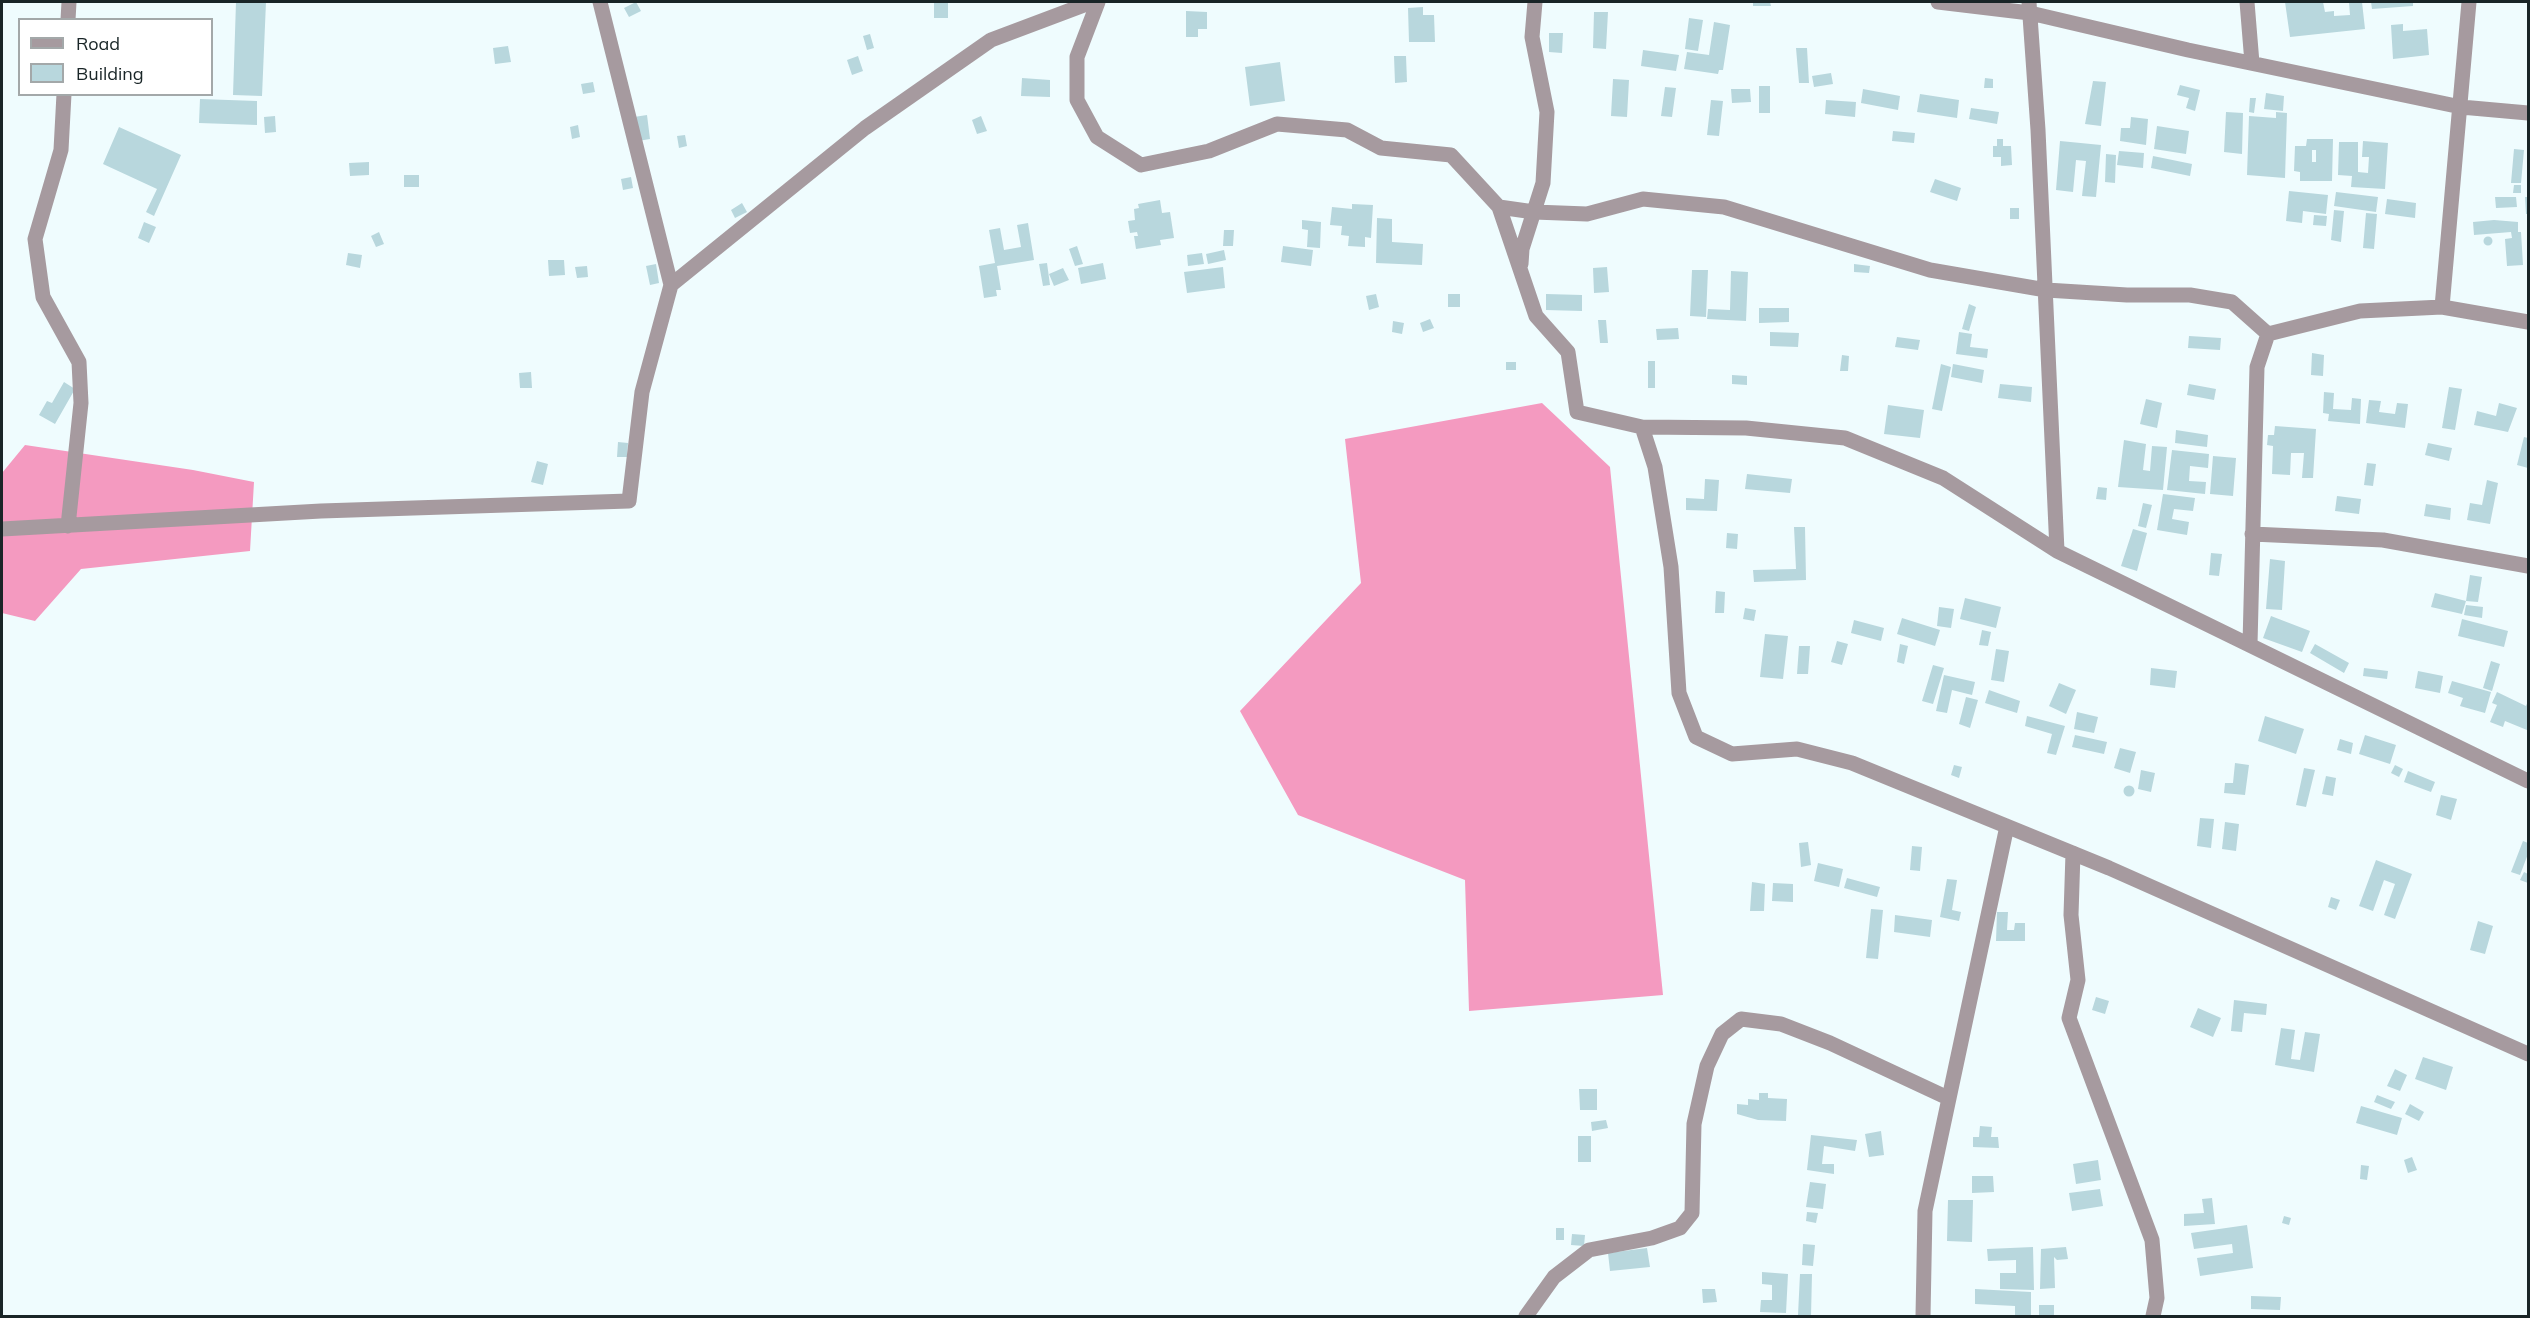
<!DOCTYPE html>
<html>
<head>
<meta charset="utf-8">
<style>
	body { margin:0 }
	#map { position:relative; width:2530px; height:1318px; overflow:hidden; background:#effcfe; font-family:Mulish,sans-serif }
	canvas { display:block }
	.frame { position:absolute; inset:0; border:3px solid #192527; pointer-events:none }
	.legend { position:absolute; left:18px; top:18px; width:195px; height:78px; box-sizing:border-box; background:#fff; border:2px solid #a3a8a9; margin:0; padding:8px 10px; list-style:none; font-size:18px; color:#192527 }
	.legend li { display:flex; align-items:center; gap:12px; height:30px }
	.legend b { width:30px; border:2px solid #a3a8a9 }
</style>
</head>
<body>
<div id="map">
<canvas width="2530" height="1318"></canvas>
<div class="frame"></div>
<ul class="legend">
<li><b style="height:8px;background:#a69a9f"></b>Road</li>
<li><b style="height:16px;background:#b8d7dd"></b>Building</li>
</ul>
</div>
<script>
const ctx = document.querySelector('canvas').getContext('2d');
ctx.lineJoin = 'round';
function paint(path, color) {
  ctx.fillStyle = color;
  ctx.fill(path, 'evenodd');
}
function strokePath(path, color, width, dash) {
  ctx.strokeStyle = color;
  ctx.lineWidth = width;
  ctx.lineCap = dash ? 'butt' : 'round';
  ctx.setLineDash(dash || []);
  ctx.stroke(path);
}
paint(new Path2D(`
	M1542 403 1610 467 1663 995 1469 1011 1465 880 1298 815 1240 711 1361 583 1345 439Z
	M25 445 193 470 254 482 250 551 81 569 35 621 2 613V473Z`), '#f49ac0');
paint(new Path2D(`
	M236 2H266L262 96 233 95Z
	M636 2 641 11 629 17 624 8Z
	M934 2H948V18H934Z
	M1753 2H1770L1771 6H1753Z
	M2285 2H2323L2325 12 2334 11V16L2350 15 2349 2H2362L2365 29 2290 37Z
	M2371 2H2413V6L2372 9Z
	M1423 7V15H1434L1435 42H1409L1408 8Z
	M1186 11 1207 12V29H1198V37H1186Z
	M1594 12H1608L1606 49 1593 48Z
	M1689 18 1703 20 1698 51 1685 49Z
	M1714 22 1730 25 1723 70H1719L1718 74 1684 69 1687 52 1709 55Z
	M2403 24V31L2427 29 2429 55 2393 59 2391 25Z
	M1549 33H1563L1562 53 1549 52Z
	M870 34 874 48 867 50 863 36Z
	M508 46 511 62 495 64 493 48Z
	M1796 48H1807L1809 83H1799Z
	M1643 50 1679 55 1676 71 1641 66Z
	M858 56 863 71 852 75 847 60Z
	M1394 56H1406L1407 82 1395 83Z
	M1280 62 1285 101 1250 106 1245 67Z
	M1831 73 1833 84 1814 87 1812 76Z
	M1022 78 1050 80V97L1021 96Z
	M1985 78 1993 79V88H1984Z
	M1613 79 1629 80 1627 117 1611 116Z
	M2093 81 2106 82 2101 126 2085 124Z
	M593 82 595 92 583 94 581 84Z
	M2180 85 2200 90 2195 111 2186 108 2189 98 2177 95Z
	M1759 86H1770V113H1759Z
	M1665 87 1676 88 1672 117 1661 116Z
	M1731 89H1750L1751 102 1732 103Z
	M1863 89 1900 96 1898 110 1861 103Z
	M2266 93 2284 96 2283 111 2264 109Z
	M1920 94 1959 100 1957 118 1917 112Z
	M2250 98H2256L2254 113 2249 112Z
	M200 99 257 101V125L199 123Z
	M1711 100 1723 101 1719 136 1707 135Z
	M1826 100 1856 102 1855 117 1825 114Z
	M1971 108 1999 112 1997 124 1969 119Z
	M2226 112 2243 113 2242 154 2224 152Z
	M2276 112 2287 113 2285 178 2247 175 2249 116 2276 118Z
	M647 115 650 139 638 141 634 117Z
	M275 116 276 132 265 133 264 117Z
	M981 116 987 131 977 134 972 120Z
	M2131 117 2148 119 2146 145 2120 141 2121 128H2130Z
	M578 125 580 137 572 139 570 127Z
	M2157 126 2189 131 2186 154 2154 149Z
	M119 127 181 155 154 216 146 212 157 189 103 164Z
	M1893 131 1915 133 1914 143 1892 141Z
	M685 135 687 146 679 148 677 136Z
	M1997 139H2003V146H2011L2012 165 2001 166V157H1993V146H1997Z
	M2307 139H2333L2332 181H2300V172L2294 171 2295 146H2306ZM2312 150H2316V162H2312Z
	M2060 141 2101 145 2096 197 2082 196 2086 161 2076 160 2073 192 2056 190Z
	M2363 141 2388 143 2385 189 2351 187 2352 176 2338 175 2339 142H2358V172L2368 173 2369 157H2362Z
	M2514 149 2524 150 2521 183H2511Z
	M2119 151 2144 153 2143 168 2117 165Z
	M2106 154 2116 155 2115 183 2105 182Z
	M2153 156 2192 164 2190 176 2151 168Z
	M369 162V175L350 176 349 163Z
	M404 175H419V187H404Z
	M631 177 633 188 623 190 621 179Z
	M1935 179 1961 188 1957 201 1930 192Z
	M2514 185H2521V193H2513Z
	M2289 191 2328 195 2326 214 2303 211 2302 223 2286 221Z
	M2336 192 2378 197 2376 212 2334 206Z
	M2495 197H2516L2517 207 2496 208Z
	M2525 197H2528V214H2526Z
	M2387 199 2416 203 2415 218 2385 214Z
	M1160 200 1162 213 1170 212 1174 238 1160 240 1161 245 1136 249 1134 236H1138L1137 232 1130 233 1128 221 1135 220 1134 209 1139 208 1138 204Z
	M742 203 747 212 735 218 731 210Z
	M1352 204 1373 205 1371 238 1365 237V247L1348 246 1349 236 1341 235 1342 226 1330 225 1332 207 1352 209Z
	M2010 208H2019V219H2010Z
	M2334 210 2344 211 2341 242 2331 240Z
	M2366 213 2377 214 2374 249 2363 248Z
	M2314 215 2327 216 2326 226 2313 225Z
	M1377 218 1392 219V242L1423 244 1422 265 1376 263Z
	M1302 220 1321 222 1320 248 1307 247 1308 230 1302 229Z
	M2494 220 2518 222V232H2521L2523 265 2507 266 2505 239 2512 238 2511 232 2474 235 2473 222Z
	M144 222 156 227 149 243 138 238Z
	M1028 223 1034 260 997 266 1001 290H996L997 296 984 298 979 266 995 263 989 230 1000 228 1004 250 1021 247 1017 225Z
	M1224 230H1234L1233 246H1223Z
	M379 232 384 244 376 247 371 236Z
	M2483.5 241a4.5 4.5 0 1 1 9 0a4.5 4.5 0 1 1-9 0Z
	M1077 246 1083 264 1075 266 1069 249Z
	M1283 246 1313 250 1311 266 1281 262Z
	M1224 250 1226 260 1208 264 1206 254Z
	M348 253 362 255 360 268 346 265Z
	M1202 253 1204 264 1188 266 1187 255Z
	M548 260H564L565 275 549 276Z
	M1047 263 1050 285 1043 286 1039 264Z
	M1103 263 1106 279 1081 284 1078 268Z
	M656 264 659 283 650 285 646 266Z
	M1854 264 1870 266 1869 273 1854 272Z
	M587 266 588 277 577 278 575 267Z
	M1223 267 1225 288 1187 293 1184 272Z
	M1607 267 1609 292 1594 293 1593 268Z
	M1063 268 1069 280 1054 286 1049 274Z
	M1692 270H1708L1706 317 1690 316Z
	M1731 271 1748 272 1746 321 1707 319 1708 309 1730 310Z
	M1376 294 1379 307 1369 310 1366 296Z
	M1448 294H1460V307H1448Z
	M1546 294 1582 295V311L1546 310Z
	M1969 304 1976 307 1969 331 1962 329Z
	M1759 308H1789V322L1759 323Z
	M1430 319 1434 328 1423 332 1420 323Z
	M1598 320H1606L1608 343H1600Z
	M1393 321 1404 323 1402 334 1392 332Z
	M1678 328 1679 339 1657 340 1656 329Z
	M1770 332 1799 333 1798 347 1770 346Z
	M1959 332 1972 334 1970 347 1988 349 1987 358 1956 354Z
	M2189 336 2221 338 2220 350 2188 348Z
	M1897 337 1920 340 1918 350 1895 347Z
	M2312 353 2324 355 2323 376 2311 375Z
	M1842 355 1849 356 1848 371H1840Z
	M1648 361H1655V388H1648Z
	M1506 362H1516V370H1506Z
	M1941 364 1951 367 1942 411 1932 409Z
	M1953 364 1984 370 1982 383 1951 377Z
	M531 372 532 388H520L519 373Z
	M1732 375 1747 376V385L1732 384Z
	M64 382 75 389 55 424 39 415 47 401 52 403Z
	M2000 384 2032 387 2031 402 1998 398Z
	M2189 384 2216 389 2214 400 2187 395Z
	M2449 387 2462 389 2455 430 2442 428Z
	M2324 392 2334 393 2333 409 2351 410 2352 398 2361 399 2360 424 2328 421 2329 414 2323 413Z
	M2146 399 2162 403 2157 428 2140 424Z
	M2369 400 2381 401 2379 412 2395 414 2397 403 2408 404 2405 428 2366 423Z
	M2499 403 2517 408 2508 432 2474 425 2477 411 2496 416Z
	M1888 405 1924 410 1920 438 1884 434Z
	M2275 426 2316 429 2313 478H2302L2304 453H2291L2290 475 2272 474 2273 446 2267 445 2268 435H2274Z
	M2176 430 2208 435 2207 447 2175 443Z
	M2524 437 2528 438V468L2517 465Z
	M2124 440 2146 444 2143 470 2150 471 2152 446 2167 447 2163 490 2118 487Z
	M618 442 628 443 627 457H617Z
	M2428 443 2452 448 2449 461 2425 455Z
	M2172 450 2209 454 2208 468 2190 466 2189 481 2206 482 2205 494 2167 490Z
	M2213 456 2236 458 2233 496 2210 494Z
	M537 461 548 464 543 485 531 482Z
	M2367 463 2376 464 2373 486 2364 485Z
	M1747 474 1792 479 1790 493 1745 489Z
	M1705 479 1719 480 1717 511 1686 510V498L1704 499Z
	M2487 480 2498 483 2490 524 2467 520 2470 503 2482 505Z
	M2098 487 2107 488 2106 500 2096 499Z
	M2163 494 2195 498 2193 511 2174 509 2172 519 2189 522 2187 535 2157 530Z
	M2337 496 2361 499 2359 514 2335 511Z
	M2143 503 2152 505 2146 528 2138 526Z
	M2426 504 2451 508 2450 520 2424 516Z
	M1794 527H1805L1806 580 1754 582 1753 570 1796 569Z
	M2133 529 2147 533 2137 571 2121 566Z
	M1727 533 1738 534 1737 549 1726 548Z
	M2211 553 2222 554 2219 576 2209 575Z
	M2270 559 2285 561 2282 610 2266 609Z
	M2470 575 2482 577 2478 602 2466 601Z
	M1716 591 1725 592 1724 613H1715Z
	M2435 593 2466 601 2462 614 2431 607Z
	M1965 598 2001 607 1996 628 1960 619Z
	M2466 605 2483 607 2482 618 2464 615Z
	M1939 607 1954 609 1951 628 1937 626Z
	M1745 608 1756 610 1754 621 1743 619Z
	M2271 616 2310 631 2302 652 2263 638Z
	M1902 618 1940 630 1935 646 1897 634Z
	M2462 619 2508 631 2504 647 2458 636Z
	M1854 620 1884 628 1881 641 1851 633Z
	M1982 630 1991 632 1988 646 1979 645Z
	M1765 634 1788 636 1783 679 1760 677Z
	M1837 641 1848 644 1842 665 1831 662Z
	M1900 644 1908 646 1904 664 1897 662Z
	M2315 644 2349 663 2344 673 2310 653Z
	M1799 646H1810L1808 674H1797Z
	M1996 649 2009 651 2004 682 1991 680Z
	M2491 661 2500 664 2492 691 2483 688Z
	M1933 665 1944 668 1933 704 1922 701Z
	M2151 668 2177 671 2175 688 2150 685Z
	M2364 668 2388 671 2387 679 2363 676Z
	M2418 671 2443 676 2440 693 2415 688Z
	M1944 675 1975 682 1972 695 1952 690 1947 713 1936 711Z
	M2452 681 2491 692 2485 713 2460 706 2463 698 2448 693Z
	M2059 683 2076 690 2066 714 2049 706Z
	M1989 690 2020 701 2017 713 1985 703Z
	M2497 692 2526 706 2528 701 2527 730 2505 721 2503 727 2490 722 2497 705 2492 703Z
	M1966 697 1978 700 1970 728 1959 724Z
	M2077 712 2098 717 2094 733 2074 729Z
	M2027 716 2065 726 2056 755 2047 753 2052 734 2025 726Z
	M2265 716 2304 729 2296 754 2258 741Z
	M2075 735 2107 742 2104 754 2072 747Z
	M2365 735 2396 745 2390 764 2359 754Z
	M2340 739 2353 743 2351 754 2337 750Z
	M2120 748 2136 752 2130 773 2114 768Z
	M2235 763 2249 765 2245 795 2224 793 2225 783H2233Z
	M1954 765 1962 767 1959 778 1951 775Z
	M2395 765 2403 769 2399 777 2391 773Z
	M2304 768 2315 770 2306 807 2296 805Z
	M2141 770 2155 773 2151 792 2138 789Z
	M2408 771 2435 782 2431 792 2404 782Z
	M2326 776 2336 778 2333 796 2322 794Z
	M2123.5 791a5.5 5.5 0 1 1 11 0a5.5 5.5 0 1 1-11 0Z
	M2441 795 2457 799 2451 820 2436 815Z
	M2200 818 2214 819 2211 848 2197 846Z
	M2225 822 2239 824 2236 851 2222 849Z
	M2523 841 2528 843V854L2520 875 2511 872Z
	M1808 842 1811 865 1801 867 1799 843Z
	M1912 846 1922 847 1920 871 1910 870Z
	M2376 860 2412 874 2395 919 2384 915 2395 884 2384 880 2373 911 2359 906Z
	M1818 863 1843 869 1839 887 1814 881Z
	M2524 872 2528 874V883L2520 880Z
	M1847 878 1880 887 1877 897 1844 888Z
	M1947 879 1957 880 1952 910 1961 912 1959 921 1940 917Z
	M1752 882 1765 884 1764 911H1750Z
	M1773 883 1793 884V902L1772 901Z
	M2331 897 2340 900 2336 910 2328 907Z
	M1871 909 1883 910 1878 959 1866 958Z
	M1997 912H2008L2007 930H2014L2015 923H2025V941H1996Z
	M1895 915 1932 920 1930 937 1894 932Z
	M2478 921 2493 926 2485 954 2470 950Z
	M2096 997 2109 1001 2105 1014 2092 1010Z
	M2234 1000 2267 1004 2266 1015 2244 1013 2242 1032 2231 1031Z
	M2198 1008 2221 1018 2213 1037 2190 1027Z
	M2281 1028 2295 1030 2291 1059 2300 1060 2305 1032 2320 1034 2314 1072 2275 1065Z
	M2423 1057 2453 1067 2446 1090 2415 1079Z
	M2395 1069 2407 1075 2400 1091 2387 1086Z
	M1579 1089H1597V1110H1580Z
	M1759 1093H1768V1098L1787 1099 1786 1121 1758 1120 1737 1114V1104L1748 1105V1099L1759 1100Z
	M2377 1095 2395 1102 2391 1109 2374 1102Z
	M2410 1104 2424 1112 2419 1121 2405 1114Z
	M2361 1106 2402 1118 2397 1135 2356 1123Z
	M1606 1120 1608 1128 1592 1131 1591 1122Z
	M1980 1126 1992 1127 1991 1137H1998L1999 1148 1973 1147V1137H1979Z
	M1881 1131 1884 1155 1869 1157 1865 1134Z
	M1811 1135 1857 1140 1855 1151 1824 1146 1822 1164H1834V1174L1807 1170Z
	M1578 1136H1591V1162H1578Z
	M2412 1157 2417 1170 2408 1173 2404 1160Z
	M2098 1160 2101 1180 2076 1184 2073 1164Z
	M2361 1165 2369 1166 2367 1180 2360 1179Z
	M1972 1176H1993L1994 1192 1972 1193Z
	M1810 1182 1826 1184 1823 1209 1806 1207Z
	M2100 1189 2103 1206 2072 1211 2069 1193Z
	M2212 1198 2215 1224 2184 1226V1214L2204 1213 2202 1199Z
	M1948 1200H1973L1972 1242 1947 1241Z
	M1807 1212 1818 1213 1816 1223 1806 1221Z
	M2284 1216 2291 1218 2289 1225 2282 1223Z
	M2247 1225 2253 1268 2200 1276 2197 1258 2233 1253 2232 1244 2194 1249 2191 1233Z
	M1556 1228H1564V1240H1556Z
	M1572 1234 1585 1235 1584 1246 1571 1245Z
	M1803 1244 1815 1245 1813 1266 1802 1265Z
	M2033 1247 2034 1290 2000 1289V1273H2016V1260L1988 1261 1987 1249Z
	M2066 1247 2068 1259 2057 1260 2054 1257 2055 1288 2040 1289 2041 1249Z
	M1647 1248 1650 1267 1610 1271 1608 1253Z
	M1762 1272 1788 1274 1786 1313 1760 1312 1761 1300H1772V1285L1762 1284Z
	M1800 1274H1812L1811 1316 1798 1315Z
	M1702 1289H1715L1717 1302 1703 1303Z
	M1975 1289 2031 1292V1316H2015V1306L1975 1304Z
	M2251 1296 2281 1297 2280 1310 2251 1309Z
	M2039 1305H2054V1316H2039Z`), '#b8d7dd');
strokePath(new Path2D(`
	M600 2 671 285
	M1098 2 1077 57V100L1097 137 1141 165 1209 151 1277 124 1347 130 1381 148 1451 155 1499 207 1536 316 1568 352 1577 412 1642 427 1655 467 1671 567 1679 693 1696 737 1732 754 1797 749 1852 763 2109 868 2528 1054
	M1938 2 2030 13 2188 50 2461 107 2528 113
	M2029 2 2038 130 2057 551
	M2247 2 2252 63
	M68 20 69 2
	M64 94 61 150 35 239 43 297 79 362 81 403 68 526
	M1499 207 1534 212 1587 214 1643 199 1724 207 1930 270 2046 290 2127 295H2190L2232 302 2268 334
	M1521 264 1522 249 1543 183 1547 112 1532 37 1535 2
	M2442 307 2469 2
	M1642 427 1746 428 1845 438 1943 478 2057 551 2528 781
	M2 529 321 511 629 501 642 392 671 285 865 128 991 40 1092 2
	M2252 534 2383 540 2528 566
	M2250 644 2257 367 2268 334 2360 311 2442 307 2528 322
	M2073 853 2071 915 2078 980 2069 1018 2152 1240 2157 1298 2153 1316
	M1526 1316 1554 1277 1589 1250 1652 1238 1680 1228 1692 1213 1694 1124 1707 1066 1722 1034 1741 1019 1781 1024 1830 1043 1948 1098
	M1923 1316 1925 1211 2007 826`), '#a69a9f', 15);
</script>
</body>
</html>
